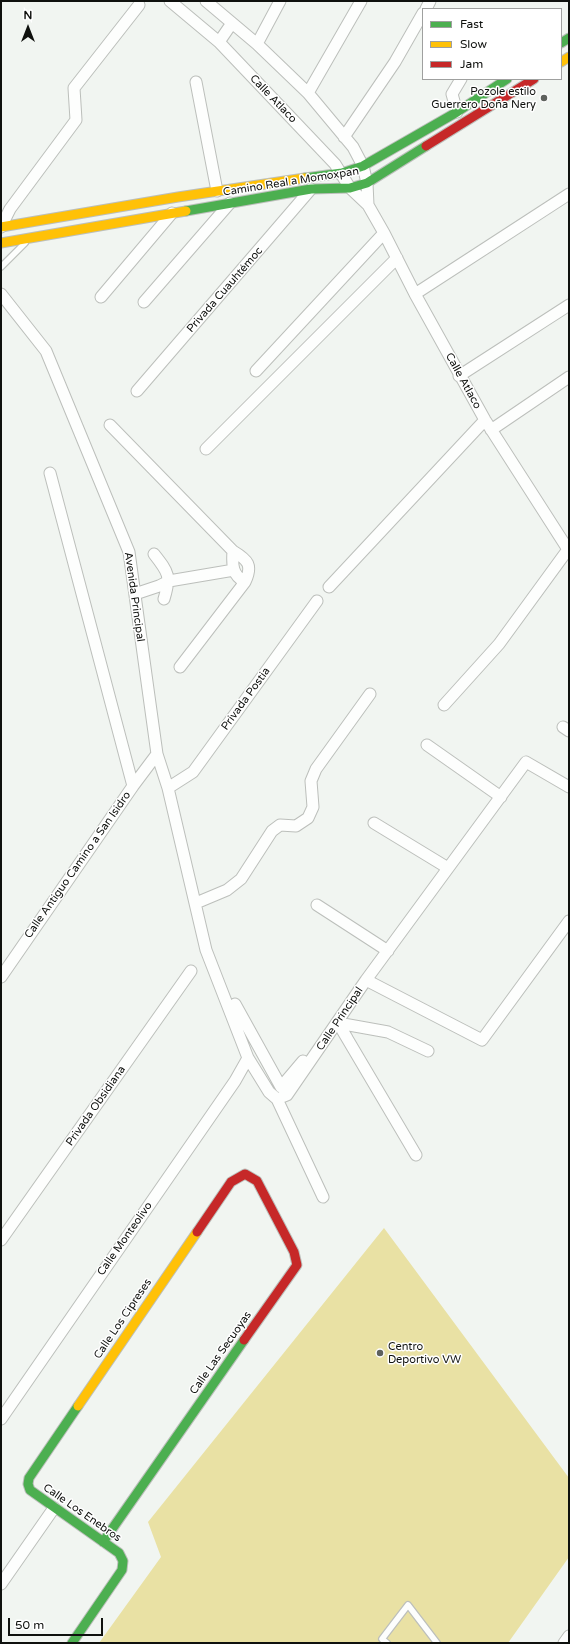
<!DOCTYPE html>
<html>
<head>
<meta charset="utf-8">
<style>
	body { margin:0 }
	#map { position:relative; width:570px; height:1644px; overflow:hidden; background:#f1f5f1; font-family:"Varela Round",sans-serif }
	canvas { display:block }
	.frame { position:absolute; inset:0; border:2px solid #0f110e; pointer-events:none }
	.legend { position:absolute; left:422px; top:8px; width:140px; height:72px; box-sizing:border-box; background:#fff; border:1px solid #9fa09f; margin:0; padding:5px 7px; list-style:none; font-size:12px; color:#0f110e }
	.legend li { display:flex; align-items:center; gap:8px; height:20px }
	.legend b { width:20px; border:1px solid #9fa09f }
	.north { position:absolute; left:8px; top:8px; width:40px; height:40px; -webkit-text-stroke:3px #fff; paint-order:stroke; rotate:0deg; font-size:11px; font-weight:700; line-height:16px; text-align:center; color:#0f110e }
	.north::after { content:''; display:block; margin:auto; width:14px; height:18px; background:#0f110e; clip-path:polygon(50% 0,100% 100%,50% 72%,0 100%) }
	.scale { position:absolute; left:8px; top:1618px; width:95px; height:18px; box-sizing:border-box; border:2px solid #0f110e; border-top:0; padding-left:5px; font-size:12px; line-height:14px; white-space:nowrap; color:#0f110e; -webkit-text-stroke:3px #fff; paint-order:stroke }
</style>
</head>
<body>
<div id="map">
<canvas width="570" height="1644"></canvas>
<div class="frame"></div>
<ul class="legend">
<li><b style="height:5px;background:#4caf50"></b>Fast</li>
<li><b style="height:5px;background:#ffc107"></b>Slow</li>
<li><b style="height:5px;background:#c62828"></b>Jam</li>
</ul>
<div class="north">N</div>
<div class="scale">50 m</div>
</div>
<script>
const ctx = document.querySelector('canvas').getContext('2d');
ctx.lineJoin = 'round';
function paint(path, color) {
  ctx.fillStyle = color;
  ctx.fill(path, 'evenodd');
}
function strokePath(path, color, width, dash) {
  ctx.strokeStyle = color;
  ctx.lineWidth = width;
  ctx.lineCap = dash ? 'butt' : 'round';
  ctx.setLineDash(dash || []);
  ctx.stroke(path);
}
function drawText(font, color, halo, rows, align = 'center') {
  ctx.font = font + ' "Varela Round",sans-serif';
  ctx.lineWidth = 3;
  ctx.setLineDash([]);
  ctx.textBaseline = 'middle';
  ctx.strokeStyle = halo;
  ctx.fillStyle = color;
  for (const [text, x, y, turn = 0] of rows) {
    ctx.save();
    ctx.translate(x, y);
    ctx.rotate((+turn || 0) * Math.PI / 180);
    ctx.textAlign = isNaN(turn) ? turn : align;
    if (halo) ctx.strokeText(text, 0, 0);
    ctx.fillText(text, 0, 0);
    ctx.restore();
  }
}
paint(new Path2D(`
	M384 1228 569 1478V1557L508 1643H99L161 1557 148 1522Z`), '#e9e1a4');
const lane = new Path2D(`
	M1 267 25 243
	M387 1643 382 1639 408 1605 437 1643`);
const street = new Path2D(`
	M170 1 219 42 335 164 350 188 368 205 384 233 415 294 485 420 569 551
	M206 1 257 44 308 93 353 147 363 166 367 183 368 205
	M426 9 430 1
	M219 42 232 23
	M257 44 280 1
	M196 82 217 191
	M308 93 361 1
	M457 112 452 94 461 79
	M344 137 395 62 423 13
	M1 227 10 209 76 120 74 88 139 5
	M1 294 46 351 129 552 157 754 168 788 206 950 248 1058 269 1092 277 1099 323 1197
	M415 294 569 194
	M101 297 172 213
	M144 302 230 203
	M256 371 384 233
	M459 376 569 305
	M137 391 311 189
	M110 425 233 551
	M491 430 569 377
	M206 449 397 258
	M50 473 133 786
	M233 551C248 560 253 565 245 582 232 575 232 565 233 551Z
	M154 554C169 573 171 576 164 599
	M329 587 485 420
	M135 594 159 586 169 581 234 570
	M180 667 245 582
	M444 705 499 644 569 548
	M563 727 569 731
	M427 745 501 797
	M168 788 193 772 317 601
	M374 823 448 868
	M196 903 227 890 241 879 272 831 280 825 296 826 308 818 313 807 311 781 316 769 370 694
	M317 905 388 951
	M1 977 133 786 157 754
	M366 980 482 1040 569 921
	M235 1004 281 1087 303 1061
	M338 1023 388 1032 428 1051
	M347 1038 338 1023 416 1155
	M277 1099 287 1095 366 980 526 762 569 787
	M1 1240 191 971
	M1 1419 235 1081 248 1058
	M1 1584 54 1508
	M564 1643 569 1636`);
const fast = new Path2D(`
	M561 43 569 38
	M305 178 342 173 363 166 457 112 507 79
	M186 211 311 189 350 188 367 183 426 146
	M103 1542 244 1340
	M72 1643 122 1570 123 1561 119 1553 30 1490 28 1484 29 1478 78 1406`);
const slow = new Path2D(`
	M561 62 569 57
	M1 227 178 197 305 178
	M1 243 186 211
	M78 1406 197 1232`);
const jam = new Path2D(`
	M426 146 534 79
	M197 1232 231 1182 245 1174 257 1181 294 1252 297 1265 244 1340`);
strokePath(lane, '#bcbfbb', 8);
strokePath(street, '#bcbfbb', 13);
strokePath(fast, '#bcbfbb', 11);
strokePath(slow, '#bcbfbb', 11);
strokePath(jam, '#bcbfbb', 11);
strokePath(lane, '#fdfefd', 5.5);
strokePath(street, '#fdfefd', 11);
strokePath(fast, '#4caf50', 9);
strokePath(slow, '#ffc107', 9);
strokePath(jam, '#c62828', 9);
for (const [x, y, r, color] of [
	[544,98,4,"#5e615d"],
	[380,1353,4,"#5e615d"]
]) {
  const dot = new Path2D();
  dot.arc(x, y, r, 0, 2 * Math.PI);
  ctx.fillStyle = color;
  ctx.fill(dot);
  strokePath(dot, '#fff', 1.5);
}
drawText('11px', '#0f110e', '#fff', [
	["Pozole estilo",536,92],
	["Guerrero Doña Nery",536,105],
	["Centro",388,1347,"left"],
	["Deportivo VW",388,1360,"left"]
], 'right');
drawText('11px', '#0f110e', '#fff', [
	["Calle Atlaco",273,99,46],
	["Camino Real a Momoxpan",291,182,-9],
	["Privada Cuauhtémoc",225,290,-49],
	["Calle Atlaco",463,381,61],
	["Avenida Principal",134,597,82],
	["Privada Postia",246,699,-54],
	["Calle Antiguo Camino a San Isidro",78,865,-55],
	["Calle Principal",340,1019,-56],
	["Privada Obsidiana",96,1106,-55],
	["Calle Monteolivo",125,1239,-55],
	["Calle Los Cipreses",123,1319,-56],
	["Calle Las Secuoyas",221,1353,-55],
	["Calle Los Enebros",82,1513,35]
]);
</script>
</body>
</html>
